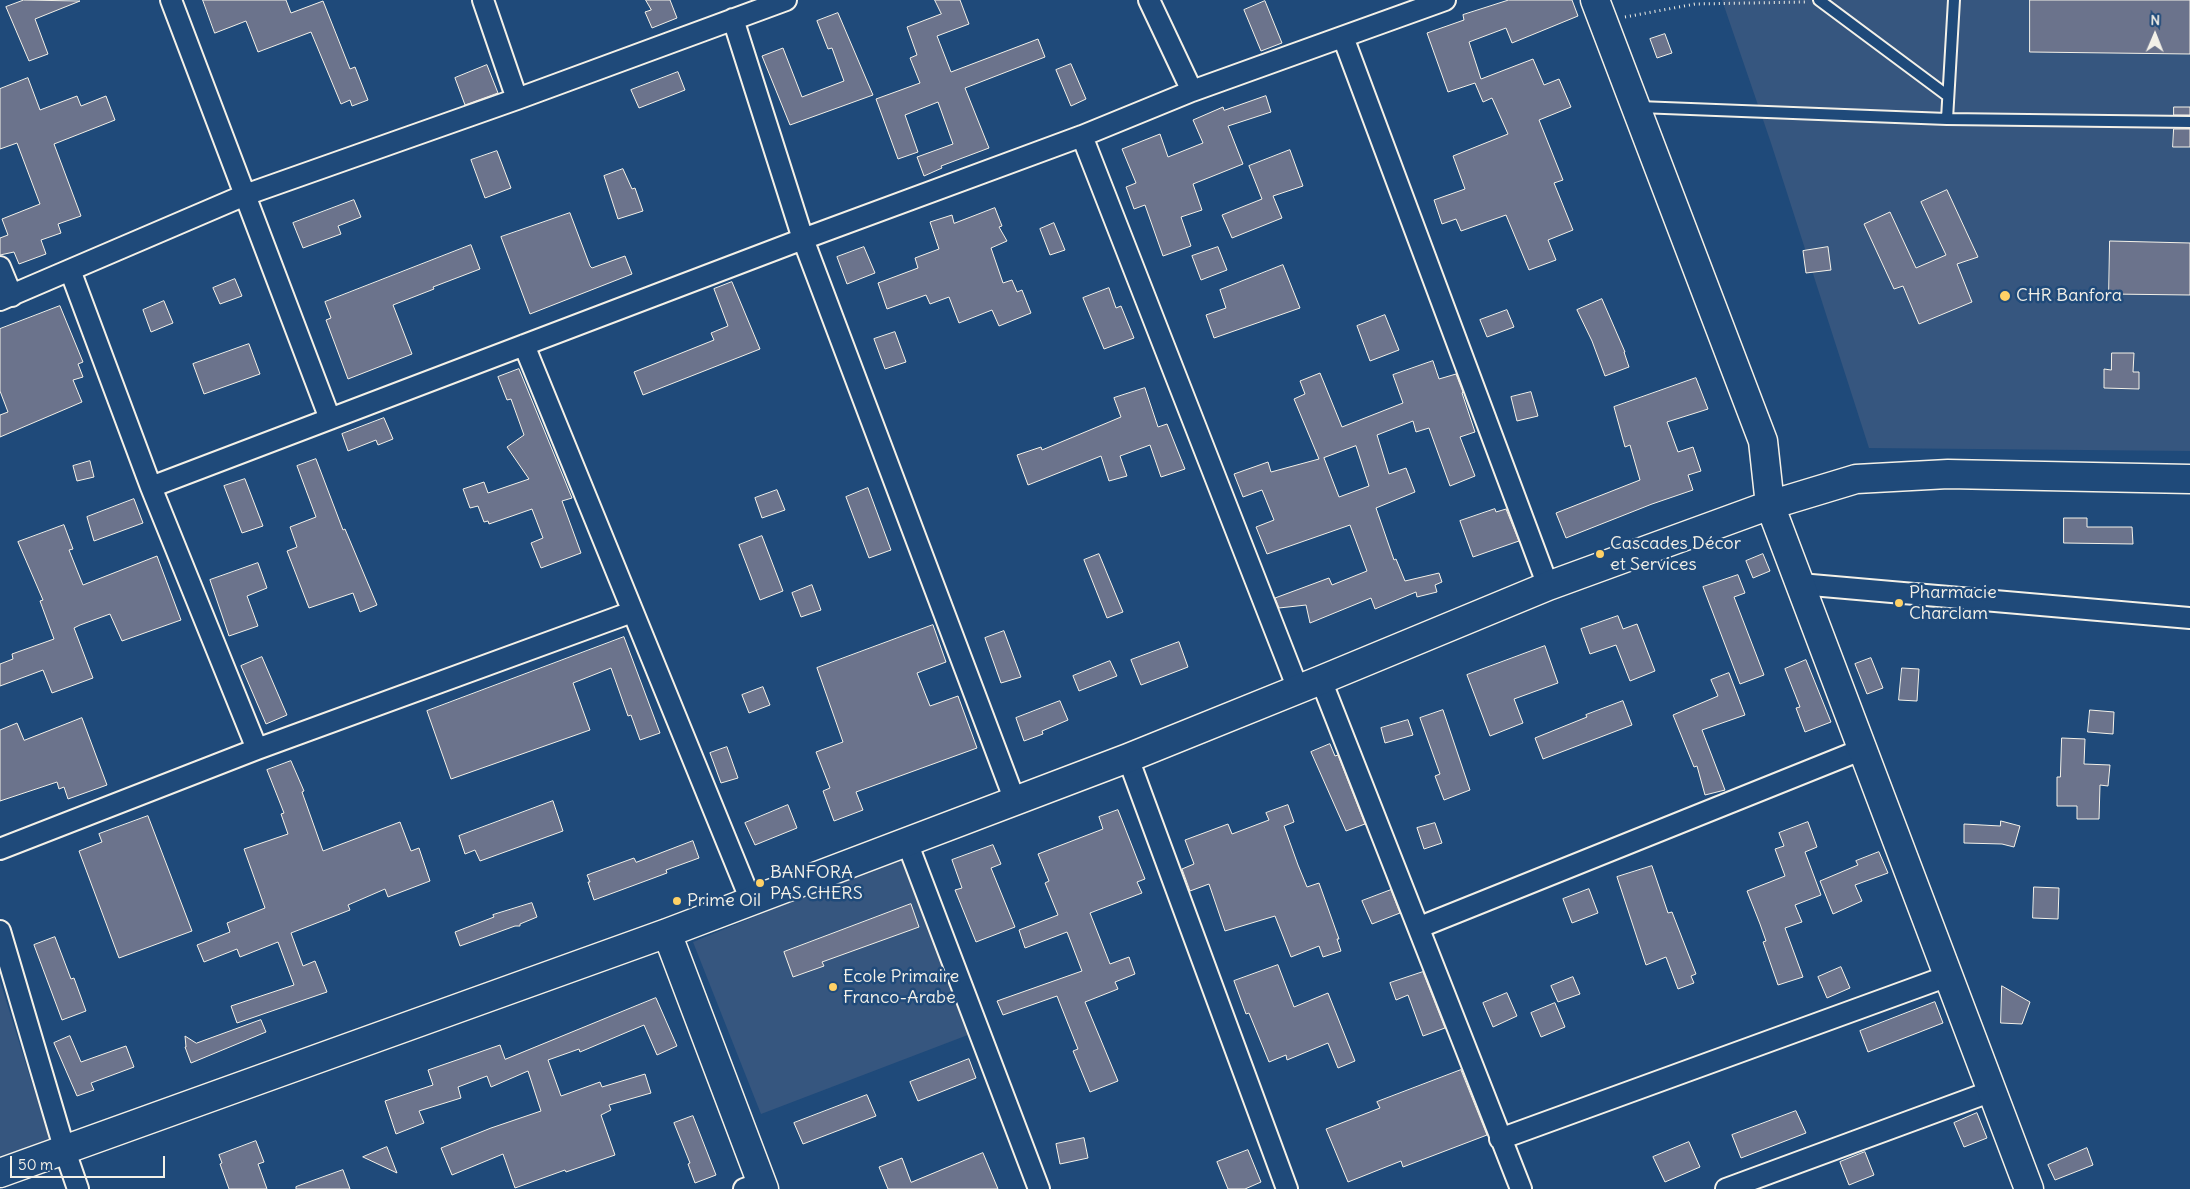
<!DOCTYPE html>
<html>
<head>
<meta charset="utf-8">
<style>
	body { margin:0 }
	#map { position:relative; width:2190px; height:1189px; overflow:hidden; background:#1f4a7a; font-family:Delius,sans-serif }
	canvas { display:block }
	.north { position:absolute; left:2130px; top:10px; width:50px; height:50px; -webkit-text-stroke:4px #1f4a7a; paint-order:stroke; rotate:1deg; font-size:14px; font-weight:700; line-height:20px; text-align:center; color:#f4f1e8 }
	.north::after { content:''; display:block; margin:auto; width:18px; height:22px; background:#f4f1e8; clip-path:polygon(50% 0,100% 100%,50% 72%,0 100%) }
	.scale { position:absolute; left:10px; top:1156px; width:155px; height:22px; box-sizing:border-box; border:2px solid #f4f1e8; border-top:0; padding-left:6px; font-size:15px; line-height:18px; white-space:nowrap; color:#f4f1e8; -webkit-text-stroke:4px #1f4a7a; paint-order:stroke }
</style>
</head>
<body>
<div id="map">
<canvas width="2190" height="1189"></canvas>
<div class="north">N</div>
<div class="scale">50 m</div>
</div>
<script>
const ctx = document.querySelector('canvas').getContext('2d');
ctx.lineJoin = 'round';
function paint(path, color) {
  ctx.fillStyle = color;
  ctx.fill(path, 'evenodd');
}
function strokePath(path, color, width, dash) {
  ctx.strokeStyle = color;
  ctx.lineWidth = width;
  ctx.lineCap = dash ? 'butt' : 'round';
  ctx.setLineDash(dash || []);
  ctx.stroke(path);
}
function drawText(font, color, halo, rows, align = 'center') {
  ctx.font = font + ' Delius,sans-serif';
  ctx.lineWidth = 5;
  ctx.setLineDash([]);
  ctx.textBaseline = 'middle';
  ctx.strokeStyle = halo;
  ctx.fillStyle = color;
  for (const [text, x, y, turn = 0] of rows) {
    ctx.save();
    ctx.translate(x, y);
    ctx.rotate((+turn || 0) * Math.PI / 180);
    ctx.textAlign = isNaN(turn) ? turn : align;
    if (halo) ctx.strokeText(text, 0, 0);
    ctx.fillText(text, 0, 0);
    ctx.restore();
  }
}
paint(new Path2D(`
	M1722 0H2190V451L1869 448 1771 143Z
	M905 855 973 1033 761 1114 693 942Z
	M0 981 50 1141 0 1156Z`), '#36567f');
const building = new Path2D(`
	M24 0 80 1 35 19 48 54 29 61 6 7Z
	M203 0H286L291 13 323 1 350 69 355 67 368 100 352 106 350 100 341 104 311 32 258 52 246 21 215 33Z
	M646 0H670L677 18 652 28 645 12 651 10Z
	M935 0H960L969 24 937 36 951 72 1038 39 1045 57 965 88 989 148 941 166 942 168 924 176 917 157 953 144 938 102 905 115 918 152 898 159 876 99 920 83 910 58 917 55 907 27 941 14Z
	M1509 0H1572L1578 16 1512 43 1506 28 1469 42 1481 79 1533 59 1544 85 1559 79 1571 107 1539 120 1563 180 1554 183 1573 230 1548 240 1556 260 1529 270 1506 215 1461 231 1456 219 1442 224 1434 200 1465 189 1453 156 1508 134 1492 98 1483 102 1475 83 1448 92 1427 33 1464 20 1463 15Z
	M2030 0H2190V54L2030 52Z
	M1265 1 1282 43 1261 51 1244 10Z
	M838 13 873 95 790 125 762 56 783 48 802 97 844 81 832 48 828 49 817 21Z
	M1665 34 1672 53 1657 58 1650 39Z
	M1071 64 1086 99 1071 106 1056 70Z
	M487 65 498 93 465 105 455 78Z
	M678 72 685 90 639 108 631 90Z
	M28 78 40 110 77 96 81 106 106 96 115 120 54 144 81 216 58 224 61 233 41 240 46 254 19 264 14 252 0 255V238L8 235 2 219 40 204 17 143 0 149V89Z
	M1266 96 1271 112 1228 126 1243 164 1193 184 1202 210 1181 217 1191 246 1163 256 1145 205 1134 209 1126 187 1136 183 1122 149 1160 134 1168 157 1203 143 1193 120 1223 107 1224 110Z
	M2174 107H2190V115H2174Z
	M2174 129H2190V147H2173Z
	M1290 150 1303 186 1273 196 1282 218 1232 238 1222 215 1262 199 1249 166Z
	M497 151 511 188 485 198 471 160Z
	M623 169 632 189 635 188 643 211 618 219 604 176Z
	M1947 190 1978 257 1957 264 1972 302 1919 324 1903 286 1894 289 1864 224 1890 212 1916 268 1946 255 1921 202Z
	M354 200 361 217 338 226 341 234 303 248 293 223Z
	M995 208 1002 226 999 227 1007 241 991 248 1003 283 1012 280 1017 292 1022 290 1031 313 999 326 992 310 959 323 949 297 930 304 926 295 887 309 878 283 918 268 915 258 939 249 930 222 952 215 954 223Z
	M570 213 590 266 592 268 625 256 632 274 530 314 501 237Z
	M1054 223 1065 250 1050 255 1040 229Z
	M2110 241 2190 243V295L2109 294Z
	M471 245 480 269 433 287 434 289 393 305 412 354 348 379 326 320 331 318 325 302Z
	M864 247 875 273 847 284 837 257Z
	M1218 247 1227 270 1201 280 1192 256Z
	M1828 247 1831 270 1806 273 1803 251Z
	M1283 265 1300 308 1214 338 1206 315 1226 308 1220 290Z
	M235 279 242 296 220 304 213 288Z
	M732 282 760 349 643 395 634 372 714 340 711 333 728 326 714 289Z
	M1109 288 1116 308 1121 306 1134 338 1104 349 1083 298Z
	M1602 299 1625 352H1624L1629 367 1605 376 1592 341 1577 310Z
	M164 301 173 323 151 332 143 310Z
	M60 306 83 362 78 364 83 377 73 380 82 402 0 437V415L8 412 0 391V329Z
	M1507 310 1514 327 1487 337 1480 320Z
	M1385 315 1399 350 1370 361 1357 326Z
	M895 332 906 362 885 369 874 339Z
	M249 344 260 374 204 394 193 364Z
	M2112 353H2134L2133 372H2139V389L2104 388V369L2111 370Z
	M1433 361 1439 379 1456 374 1463 392 1462 393 1475 432 1460 437 1475 476 1450 486 1429 428 1416 432 1413 421 1377 435 1389 474 1406 468 1415 492 1376 508 1394 560 1396 559 1405 581 1439 573 1442 582 1435 585 1437 592 1417 597 1416 592 1375 609 1371 598 1310 623 1306 605 1279 608 1275 598 1329 578 1332 585 1367 571 1350 525 1267 554 1256 527 1274 520 1262 490 1243 497 1234 474 1268 462 1271 472 1319 459 1294 399 1305 394 1300 381 1320 373 1342 427 1403 403 1393 375ZM1356 446 1369 486 1339 497 1324 458Z
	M519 369 572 498 562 501 581 553 541 568 531 543 543 538 532 509 489 524 488 521 484 522 478 506 470 508 463 489 484 482 488 493 529 479 507 447 524 435 511 399 507 400 498 377Z
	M1696 378 1708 409 1667 422 1678 452 1693 447 1701 471 1688 475 1693 490 1652 504 1566 538 1556 513 1640 480 1630 445 1625 447 1614 407Z
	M1145 388 1158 427 1167 424 1185 469 1161 477 1150 445 1120 456 1127 476 1109 481 1101 456 1028 485 1017 455 1041 447 1042 450 1121 417 1114 398Z
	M1531 392 1538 416 1517 421 1511 397Z
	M384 418 393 439 378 445 376 440 348 451 342 434Z
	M316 459 343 530 345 529 377 605 360 612 353 593 309 608 287 551 297 547 290 527 316 517 297 466Z
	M90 461 94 477 77 481 73 466Z
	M245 479 263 526 242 533 224 486Z
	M868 488 891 550 869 558 846 497Z
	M777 490 785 510 762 518 755 498Z
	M134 499 143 523 94 541 87 517Z
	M1495 509 1496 512 1506 509 1519 541 1473 557 1460 521Z
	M2064 518H2087V527H2132L2133 544 2064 543Z
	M64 525 73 549 69 550 83 585 157 556 181 620 122 641 110 614 80 625 74 628 93 678 52 693 43 670 0 686V664L13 659 12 654 54 639 40 601 43 600 18 542Z
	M762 536 783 591 760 600 739 545Z
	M1099 554 1123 612 1107 618 1084 560Z
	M1763 554 1770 571 1753 578 1746 561Z
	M258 563 267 588 247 596 258 626 229 636 210 580Z
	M1738 575 1745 593 1734 597 1764 675 1740 684 1703 587Z
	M812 585 821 610 801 617 792 593Z
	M1618 616 1623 629 1637 624 1655 671 1630 681 1616 645 1590 654 1581 629Z
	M933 625 946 662 917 673 930 706 958 696 977 748 856 792 863 810 834 821 823 791 830 788 816 752 843 742 817 668Z
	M1004 631 1021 677 1001 683 985 638Z
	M624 637 660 733 640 740 631 715 628 716 611 668 573 683 590 730 451 779 427 711Z
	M1179 642 1188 667 1141 685 1131 660Z
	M1545 646 1558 683 1514 699 1523 723 1490 736 1467 675Z
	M262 657 287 715 266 724 241 666Z
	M1871 658 1883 688 1867 694 1855 664Z
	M1806 660 1831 722 1805 732 1796 708 1800 707 1785 669Z
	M1110 661 1117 676 1079 691 1073 676Z
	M1902 668 1919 669 1917 701 1899 700Z
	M1729 673 1745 715 1702 730 1725 790 1705 795 1697 766 1694 767 1673 715 1718 696 1711 680Z
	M763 687 770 705 749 713 742 695Z
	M1060 701 1068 720 1042 731 1043 734 1024 741 1016 718Z
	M1623 701 1632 725 1543 759 1535 738 1587 717 1586 715Z
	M1443 710 1470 790 1444 800 1435 776 1440 774 1420 718Z
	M2090 710 2114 712 2113 734 2088 732Z
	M82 718 107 785 68 799 64 787 59 789 57 782 0 801V730L17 723 24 740Z
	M1408 720 1413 735 1385 743 1381 728Z
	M2062 738 2085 739 2084 764 2110 765 2108 786 2100 785 2099 819H2077V806H2057V777H2060Z
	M1330 744 1335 756 1338 755 1365 824 1346 831 1311 752Z
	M727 747 738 778 721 783 710 753Z
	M291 761 304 791 302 792 323 851 400 822 411 851 419 848 430 881 388 897 385 889 348 905 350 910 291 933 303 966 315 961 327 992 237 1023 231 1006 294 985 278 942 240 957 237 949 204 962 197 945 230 932 227 923 265 908 244 849 288 834 281 814 284 813 267 770Z
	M553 801 563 831 480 861 475 850 465 854 459 836Z
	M788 805 797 828 755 845 745 823Z
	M1288 805 1294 822 1284 826 1298 865 1307 887 1319 883 1339 939H1337L1341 951 1323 957 1319 946 1291 957 1275 916 1225 931 1209 884 1190 891 1182 869 1194 864 1185 840 1228 824 1232 834 1269 820 1266 813Z
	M1118 810 1145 879 1137 882 1142 893 1090 913 1110 964 1129 957 1135 974 1115 982 1118 989 1085 1002 1118 1081 1090 1092 1073 1051 1078 1049 1057 996 1003 1015 997 1001 1082 971 1067 932 1025 948 1019 930 1058 915 1045 883 1049 881 1038 854 1103 829 1099 817Z
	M148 816 192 931 119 958 79 851 102 842 99 834Z
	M2001 821 2020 826 2014 847 2002 844 1964 843V824L2000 826Z
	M1808 822 1817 847 1805 852 1821 895 1795 905 1802 922 1785 928 1803 977 1778 985 1763 942 1766 941 1760 924 1747 891 1785 876 1775 849 1784 846 1779 833Z
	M1435 823 1442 843 1424 849 1417 828Z
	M693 841 699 858 666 870 667 873 594 900 588 882H590L587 875 634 858 636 862Z
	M993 845 1001 864 991 868 1015 927 976 942 955 890 962 888 952 860Z
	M1879 852 1888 873 1855 885 1862 901 1833 914 1820 881 1858 865 1856 861Z
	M1652 866 1668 913 1672 912 1696 974 1691 976 1694 983 1678 989 1666 957 1646 965 1617 877Z
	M2034 887 2059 888 2058 919 2033 918Z
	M1589 889 1598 913 1572 923 1563 899Z
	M1391 890 1400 913 1372 924 1362 901Z
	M532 903 537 917 520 924V926H515L460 946 455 932 494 917 493 915Z
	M911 904 919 927 822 962 824 966 793 977 784 952Z
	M55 937 71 979 74 978 86 1011 62 1020 34 945Z
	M1278 965 1294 1007 1328 993 1355 1061 1338 1068 1328 1043 1287 1060 1286 1055 1269 1062 1249 1013 1246 1014 1234 981Z
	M1841 967 1850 988 1827 998 1818 977Z
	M1423 972 1445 1028 1423 1036 1408 995 1396 1000 1390 983Z
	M1573 977 1580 994 1558 1002 1551 986Z
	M2002 986 2030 1002 2022 1024 2001 1023Z
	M1507 993 1517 1016 1493 1027 1483 1003Z
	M656 998 677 1046 657 1055 644 1025 580 1052 579 1049 548 1060 561 1096 600 1082 602 1087 645 1074 651 1093 609 1105 611 1110 601 1115 615 1155 566 1172 565 1170 515 1188 503 1154 452 1175 441 1148 491 1128 541 1111 528 1071 491 1087 487 1076 458 1087 461 1098 419 1111 424 1123 396 1134 385 1101 433 1085 428 1070 500 1045 505 1059Z
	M1935 1002 1943 1023 1868 1052 1860 1031Z
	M1555 1003 1565 1027 1541 1037 1531 1013Z
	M261 1020 266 1032 191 1063 185 1047H186L185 1036 196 1043Z
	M70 1036 81 1062 126 1046 134 1067 91 1083 94 1090 77 1096 54 1043Z
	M969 1059 976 1078 918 1101 910 1082Z
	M1461 1070 1487 1135 1403 1167 1401 1161 1348 1182 1326 1129 1380 1108 1377 1102Z
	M867 1095 876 1116 803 1144 794 1123Z
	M1796 1111 1806 1133 1741 1158 1732 1135Z
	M1977 1113 1987 1138 1964 1147 1954 1123Z
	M693 1116 716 1175 695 1183 688 1164 690 1163 674 1123Z
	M1084 1138 1088 1158 1060 1164 1056 1144Z
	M256 1141 264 1162 258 1164 267 1189H229L220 1164 222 1163 219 1155Z
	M1689 1142 1700 1167 1665 1182 1653 1157Z
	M387 1147 397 1173 363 1157Z
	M2087 1148 2093 1165 2055 1180 2048 1165Z
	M1248 1150 1261 1182 1245 1189H1228L1217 1162Z
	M1865 1152 1874 1175 1849 1185 1840 1162Z
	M983 1153 998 1189H888L879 1167 902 1158 911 1182Z
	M343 1170 350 1189H296V1187Z`);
paint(building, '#6b738c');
strokePath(building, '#f4f1e8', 1);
const lane = new Path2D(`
	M1819 0 1948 96
	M1639 107 1947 119 2190 122
	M1947 119 1954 0`);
const street = new Path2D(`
	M171 0 330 419
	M483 0 517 99
	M1149 0 1192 91
	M733 19 803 239 1015 801
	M1343 37 1548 586
	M1082 136 1298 689
	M0 267 12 296
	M70 270 151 487 257 749
	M0 300 245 195 517 99 786 0
	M524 345 751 901
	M151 487 803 239 1082 136 1192 91 1445 0
	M1800 584 2190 618
	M1321 680 1521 1189
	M1128 758 1287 1189
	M907 842 1039 1189
	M0 849 257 749 632 612
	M1420 927 1863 749
	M0 931 65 1151 78 1189
	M1500 1139 1948 976
	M744 1189 761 1183
	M1726 1189 1992 1091`);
const secondary = new Path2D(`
	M1595 0 1763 441 1770 505 2029 1189
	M667 933 764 1189
	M0 1173 667 933 1128 758 1321 680 1548 586 1770 505 1856 479 1948 474 2190 479`);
strokePath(lane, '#f4f1e8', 14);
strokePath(street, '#f4f1e8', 24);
strokePath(secondary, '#f4f1e8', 31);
strokePath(new Path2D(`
	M1625 17 1695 4 1805 2`), '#f4f1e8', 3, [1, 4]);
strokePath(lane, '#1f4a7a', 10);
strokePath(street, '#1f4a7a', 20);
strokePath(secondary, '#1f4a7a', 28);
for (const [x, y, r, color] of [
	[2005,296,6,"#ffd166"],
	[1600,554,5,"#ffd166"],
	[1899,603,5,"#ffd166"],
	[760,883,5,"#ffd166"],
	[677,901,5,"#ffd166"],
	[833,987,5,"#ffd166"]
]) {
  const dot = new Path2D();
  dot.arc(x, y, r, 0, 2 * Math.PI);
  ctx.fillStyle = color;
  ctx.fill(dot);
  strokePath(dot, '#1f4a7a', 2);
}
drawText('18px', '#f4f1e8', '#1f4a7a', [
	["CHR Banfora",2016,296],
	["Cascades Décor",1610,544],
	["et Services",1610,565],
	["Pharmacie",1909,593],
	["Charclam",1909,614],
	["BANFORA",770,873],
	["PAS CHERS",770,894],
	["Prime Oil",687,901],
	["Ecole Primaire",843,977],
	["Franco-Arabe",843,998]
], 'left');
</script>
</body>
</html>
